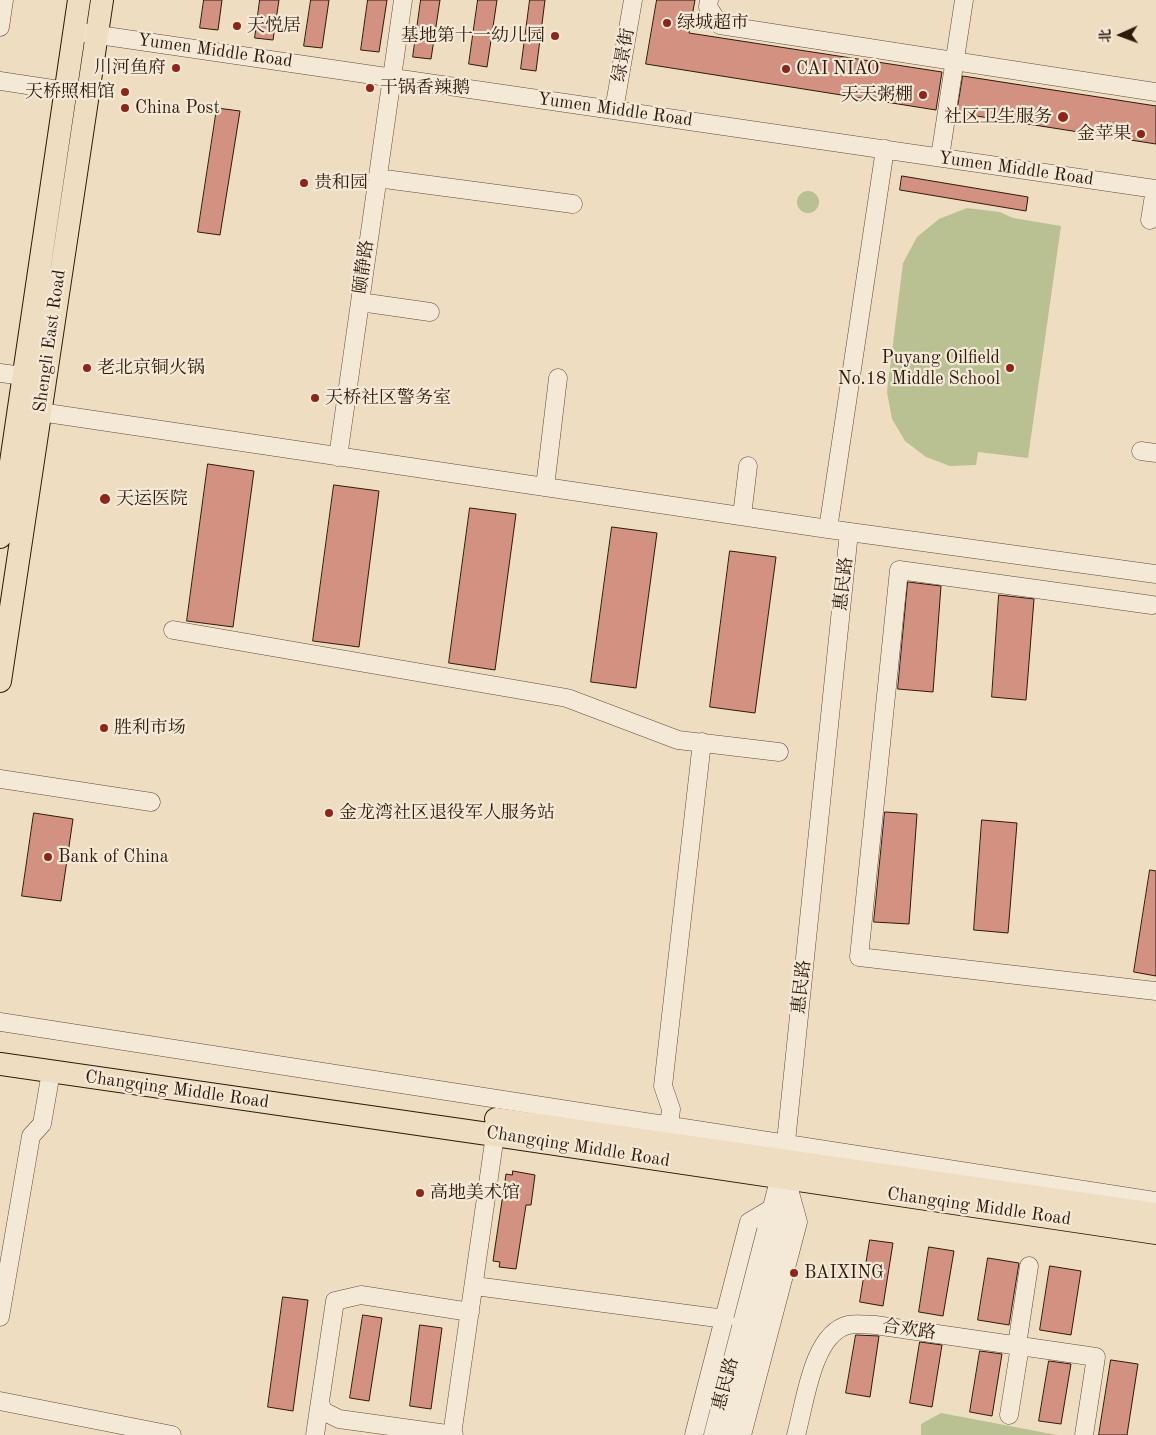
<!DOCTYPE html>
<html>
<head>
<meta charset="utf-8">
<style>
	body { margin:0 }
	#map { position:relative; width:1156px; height:1435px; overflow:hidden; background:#eeddc1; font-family:"Old Standard TT","Noto Serif SC",serif }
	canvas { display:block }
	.north { position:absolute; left:1096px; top:10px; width:50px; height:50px; -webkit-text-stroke:4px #f4e9d7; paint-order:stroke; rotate:268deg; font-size:14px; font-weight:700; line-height:20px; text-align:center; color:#2e190b }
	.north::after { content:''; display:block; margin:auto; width:18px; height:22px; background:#2e190b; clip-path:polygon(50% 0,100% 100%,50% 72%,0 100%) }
</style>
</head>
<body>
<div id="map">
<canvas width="1156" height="1435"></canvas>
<div class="north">北</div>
</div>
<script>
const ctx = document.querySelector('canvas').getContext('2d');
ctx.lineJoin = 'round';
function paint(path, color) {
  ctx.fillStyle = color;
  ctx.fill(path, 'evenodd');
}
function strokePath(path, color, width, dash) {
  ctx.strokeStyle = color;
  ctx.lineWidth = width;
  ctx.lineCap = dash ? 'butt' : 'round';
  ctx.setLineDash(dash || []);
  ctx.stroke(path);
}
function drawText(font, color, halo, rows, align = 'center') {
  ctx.font = font + ' "Old Standard TT","Noto Serif SC",serif';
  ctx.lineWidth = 4.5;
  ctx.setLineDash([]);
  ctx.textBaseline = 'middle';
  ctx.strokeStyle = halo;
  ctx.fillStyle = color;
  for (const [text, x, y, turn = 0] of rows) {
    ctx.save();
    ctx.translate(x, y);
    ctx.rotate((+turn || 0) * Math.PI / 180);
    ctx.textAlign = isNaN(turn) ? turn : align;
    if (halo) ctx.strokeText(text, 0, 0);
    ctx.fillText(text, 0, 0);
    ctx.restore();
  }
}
paint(new Path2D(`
	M797 202a11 11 0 1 1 22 0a11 11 0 1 1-22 0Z
	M967 208 1000 212 1013 218 1061 226 1028 458 978 452 976 465 950 466 926 457 905 441 892 419 887 392 903 263 917 237 939 219Z
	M941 1413 1057 1435H921V1424Z`), '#b9c193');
const building = new Path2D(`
	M204 0H222L218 30 200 28Z
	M260 0H279L273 40 255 38Z
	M311 0H329L322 48 304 46Z
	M368 0H387L379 52 361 50Z
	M421 0H440L431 59 413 57Z
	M478 0H497L487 67 469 64Z
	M530 0H545L536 71 521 69Z
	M657 0H695L689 33 942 72 936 110 646 64Z
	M963 76 1156 106V144L957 113Z
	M217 108 240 111 220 235 198 232Z
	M902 176 1028 197 1026 211 900 190Z
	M208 464 254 471 233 627 187 621Z
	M334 485 379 491 359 647 313 641Z
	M470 508 516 514 495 670 449 663Z
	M612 527 657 533 636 688 591 682Z
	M730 551 776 557 755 713 710 707Z
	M908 582 941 586 933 692 898 689Z
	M999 595 1034 599 1026 700 992 697Z
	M885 812 917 814 909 924 874 922Z
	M34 813 73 819 61 901 22 896Z
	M982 820 1017 823 1008 933 974 930Z
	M1150 870 1156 871V976L1134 972Z
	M513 1171 535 1175 531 1205H526L516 1269 499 1267 500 1262 493 1261 506 1174 512 1175Z
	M870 1240 893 1243 883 1306 860 1302Z
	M929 1247 954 1251 943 1316 919 1312Z
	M988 1258 1019 1263 1009 1325 978 1320Z
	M1050 1266 1081 1271 1071 1335 1040 1330Z
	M283 1297 308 1300 293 1411 268 1407Z
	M363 1315 382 1318 369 1401 350 1398Z
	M420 1325 442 1328 431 1409 410 1406Z
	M856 1335 879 1336 870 1397 846 1393Z
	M920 1342 942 1345 932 1407 910 1403Z
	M980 1351 1002 1354 992 1416 970 1412Z
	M1111 1360 1138 1364 1127 1435H1099Z
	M1049 1361 1071 1364 1061 1424 1039 1421Z`);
paint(building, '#d39281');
strokePath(building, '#2e190b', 1);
const minor = new Path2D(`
	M709 0 708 7 720 25 1156 92
	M0 27 4 0
	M85 33 1156 189
	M0 81 66 91
	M614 110 633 0
	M940 157 964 0
	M377 178 573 204
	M1150 220 1155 189
	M360 302 430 312
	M0 373 23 376
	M40 412 828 529 1156 574
	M1141 451 1156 453
	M338 457 403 0
	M545 487 558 378
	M742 516 748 466
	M828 529 885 149
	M1152 605 899 570 859 957 1156 991
	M173 630 567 698 678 740 779 752
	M0 779 151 802
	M0 1022 1156 1201
	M668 1136 671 1109 663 1086 702 742
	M475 1286 725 1319
	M0 1317 31 1136 42 1124 51 1072
	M1017 1345 1029 1266
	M0 1401 172 1435
	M320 1403 323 1411 339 1419 454 1435
	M1009 1415 1020 1346
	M315 1435 335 1301 361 1295 470 1312
	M452 1435 495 1135
	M694 1435 749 1222 771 1209
	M713 1435 784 1161 849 532
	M727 1435 796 1167
	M742 1435 798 1222 790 1193
	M796 1435C805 1404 812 1334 848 1325 856 1323 866 1325 875 1325L1096 1357 1084 1435`);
const major = new Path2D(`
	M0 537 79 0
	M0 681 102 0
	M0 1064 495 1135 1156 1233
	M496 1119 1156 1214`);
strokePath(minor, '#5e4a38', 19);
strokePath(major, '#2e190b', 24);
strokePath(minor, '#f4e9d7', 18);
strokePath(major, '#eeddc1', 22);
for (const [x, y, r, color] of [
	[667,23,5,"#8f2418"],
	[237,26,5,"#8f2418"],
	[555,36,5,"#8f2418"],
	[176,68,5,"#8f2418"],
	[786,69,5,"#8f2418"],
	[370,88,5,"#8f2418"],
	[125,92,5,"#8f2418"],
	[923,95,5,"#8f2418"],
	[125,108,5,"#8f2418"],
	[1063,117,6,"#8f2418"],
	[1141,134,5,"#8f2418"],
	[304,183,5,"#8f2418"],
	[87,368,5,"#8f2418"],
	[1010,368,5,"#8f2418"],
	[315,398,5,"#8f2418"],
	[105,499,6,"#8f2418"],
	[104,728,5,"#8f2418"],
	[329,813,5,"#8f2418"],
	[48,857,5,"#8f2418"],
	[420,1193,5,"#8f2418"],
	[794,1273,5,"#8f2418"]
]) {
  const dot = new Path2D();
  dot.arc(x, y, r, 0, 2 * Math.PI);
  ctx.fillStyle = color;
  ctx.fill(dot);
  strokePath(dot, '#f4e9d7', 2);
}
drawText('18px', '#2e190b', '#f4e9d7', [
	["绿城超市",677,23],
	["天悦居",247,26],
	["基地第十一幼儿园",545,36,"right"],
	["川河鱼府",166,68,"right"],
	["CAI NIAO",796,69],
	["干锅香辣鹅",380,88],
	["天桥照相馆",115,92,"right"],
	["天天粥棚",913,95,"right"],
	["China Post",135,108],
	["社区卫生服务",1052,117,"right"],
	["金苹果",1131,134,"right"],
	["贵和园",314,183],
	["Puyang Oilfield",1000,358,"right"],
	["No.18 Middle School",1000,379,"right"],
	["老北京铜火锅",97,368],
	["天桥社区警务室",325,398],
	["天运医院",116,499],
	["胜利市场",114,728],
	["金龙湾社区退役军人服务站",339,813],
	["Bank of China",58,857],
	["高地美术馆",430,1193],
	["BAIXING",804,1273]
], 'left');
drawText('18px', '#2e190b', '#f4e9d7', [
	["Yumen Middle Road",215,51,8],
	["绿景街",624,55,-80],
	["Yumen Middle Road",615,110,8],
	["Yumen Middle Road",1016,169,8],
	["颐静路",364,267,-82],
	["Shengli East Road",50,341,-82],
	["惠民路",844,584,-84],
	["惠民路",802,987,-84],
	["Changqing Middle Road",177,1090,8],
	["Changqing Middle Road",578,1147,9],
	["Changqing Middle Road",979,1207,8],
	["合欢路",909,1330,8],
	["惠民路",726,1384,-75]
]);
</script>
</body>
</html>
